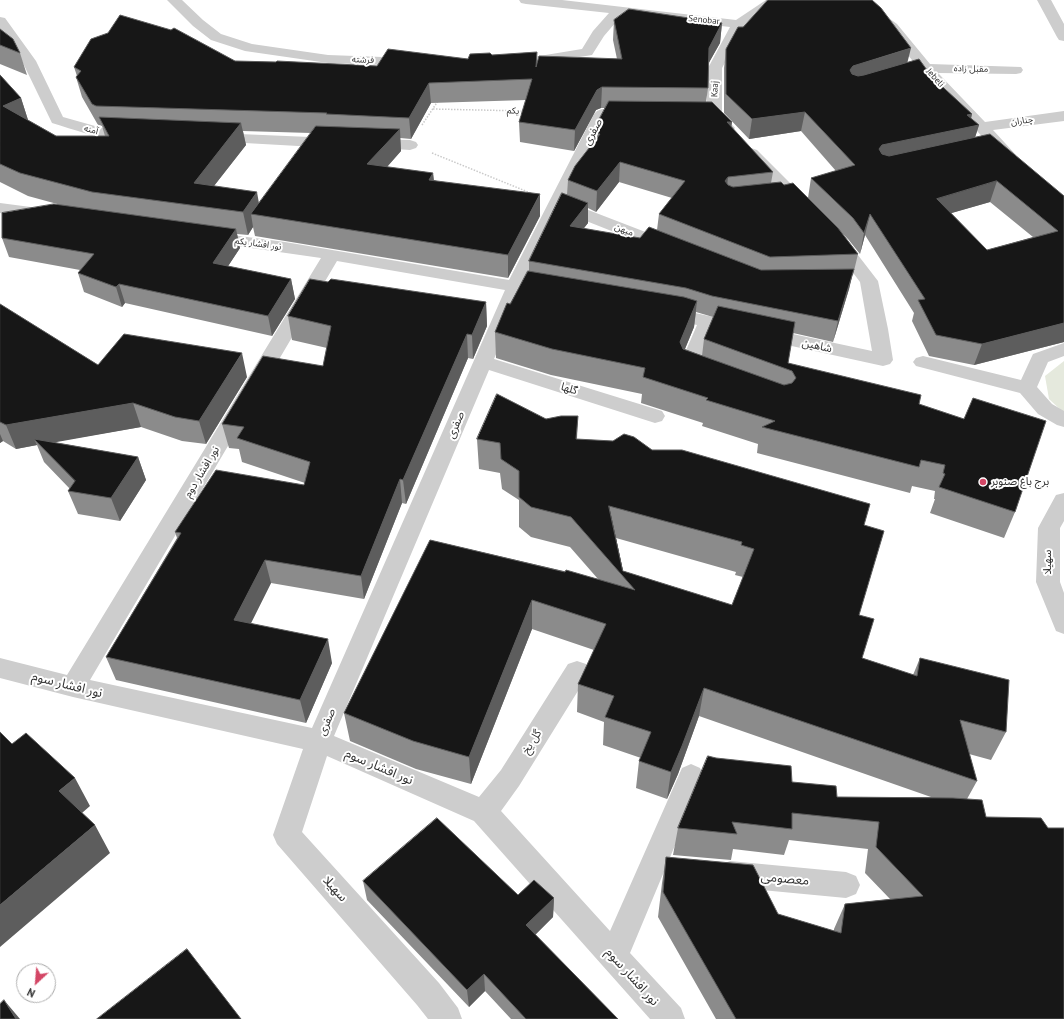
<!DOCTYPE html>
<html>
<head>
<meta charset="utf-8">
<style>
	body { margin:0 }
	#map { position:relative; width:1064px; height:1019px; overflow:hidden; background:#fff; font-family:"PT Sans",sans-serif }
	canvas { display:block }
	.north { position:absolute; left:16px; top:963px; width:40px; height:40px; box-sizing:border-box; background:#fff; border:1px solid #acacac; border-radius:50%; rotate:206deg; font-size:11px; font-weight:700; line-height:16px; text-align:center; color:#303030 }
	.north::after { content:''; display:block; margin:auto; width:14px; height:18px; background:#d34665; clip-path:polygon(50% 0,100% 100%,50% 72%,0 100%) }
</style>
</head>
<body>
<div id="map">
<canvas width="1064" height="1019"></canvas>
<div class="north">N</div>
</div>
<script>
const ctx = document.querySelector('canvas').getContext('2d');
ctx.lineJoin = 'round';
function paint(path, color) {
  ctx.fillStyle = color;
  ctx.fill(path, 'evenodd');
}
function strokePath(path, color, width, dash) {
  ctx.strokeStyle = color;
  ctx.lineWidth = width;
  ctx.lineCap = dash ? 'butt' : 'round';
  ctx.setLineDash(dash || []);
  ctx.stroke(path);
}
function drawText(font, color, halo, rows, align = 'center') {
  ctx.font = font + ' "PT Sans","Noto Sans Arabic",sans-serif';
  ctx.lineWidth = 4;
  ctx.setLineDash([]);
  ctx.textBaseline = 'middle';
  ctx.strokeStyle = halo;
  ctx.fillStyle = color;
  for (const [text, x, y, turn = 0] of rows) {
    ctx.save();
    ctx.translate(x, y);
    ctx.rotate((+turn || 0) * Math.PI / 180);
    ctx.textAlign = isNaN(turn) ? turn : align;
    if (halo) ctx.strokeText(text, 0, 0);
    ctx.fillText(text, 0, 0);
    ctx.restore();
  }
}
paint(new Path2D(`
	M1064 361V413L1049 399 1045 376Z`), '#e5e9dd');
strokePath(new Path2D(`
	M433 109 524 111
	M422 125 438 101
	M432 153 533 194`), '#cacaca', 1.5, [1.5, 1.5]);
paint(new Path2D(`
	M167 0H182L203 20 221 34 252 44 328 55 410 58 415 59 417 62 415 65 410 66 328 63 245 51 211 40 193 26Z
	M519 0H562L736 20 766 0H785L783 3 777 5 745 26 722 68V114L735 128 732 131C721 134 713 124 706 115L708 68 730 27 622 15 604 36 592 55 526 66 521 65 519 62 521 59 582 49 593 31 609 13 526 4 521 3Z
	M848 0H864L897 24 930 64 1021 67 1023 70 1021 73 1016 74 938 73 985 122 1064 111V121L993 130 1016 155 1014 158 1008 160 1002 158 924 74 918 75 913 74 911 71 913 68 917 66 887 30Z
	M1037 0H1051L1064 24V41L1059 40 1057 37Z
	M0 17 5 18 36 61 63 117 102 128 139 131 141 134 139 137C110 144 79 131 52 123L22 61 0 31Z
	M602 109 637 111 640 114 637 117 607 119 565 201 674 243 677 247 674 251 668 252 662 251 561 211 526 283 554 288 557 292 554 296 548 298 522 293 494 359 662 411 665 416 662 421 655 423 489 370 334 736 479 797 501 770 568 664 577 661 586 664 589 671 586 678 519 786 501 811 610 931 682 768 691 764 700 768 704 776 630 953 681 1008 685 1019H650L474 821 327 756 302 832 439 983 458 1008 462 1019H428L417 1005 277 844 273 835 303 749 73 697 0 678V658L67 675 321 258 209 242 203 241 200 237 203 233 209 232 285 242 509 280 594 114 597 111ZM337 261 505 290 312 728 90 680Z
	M215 133 334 138 340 140 342 143 340 146 334 148 209 141 207 138 209 135Z
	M371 139 410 140 416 142 418 145 416 148 410 150 365 147 363 144 365 141Z
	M751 148 757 150 807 200 809 204 807 208 801 209 795 208 745 156 743 153 745 150Z
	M0 203 46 209 52 210 54 214 52 218 46 219 0 213Z
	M838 236 844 237 878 281 888 329 893 360 890 364 883 366 714 329 699 366 707 369 710 374 707 379C697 381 684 378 678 369L697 325 660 317 658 313 660 309 667 307 872 351 860 282 829 241 832 237Z
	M1064 343V356L1048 362 1037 387 1052 404 1064 411V427L1057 425 1038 414 1020 393 916 366 913 362 916 358 923 356 1021 380 1033 354Z
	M1064 493V521L1060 528V582L1064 593V634L1056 631 1036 582 1038 528 1056 495Z
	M730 861 846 872 856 876 860 885 856 894 846 898 730 887 720 883 716 874 720 865Z`), '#cdcdcd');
paint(new Path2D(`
	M614 20 722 23 720 43 708 64V88L706 102 732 122 731 127 773 172 771 183 784 185 808 198 811 178 836 171 801 131 749 139 724 113V68L726 49 908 62 932 77 972 114 971 118 979 125 975 137 1064 196V342L974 365 929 356 912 321 914 313 865 235 860 254 848 239 841 232 858 254 853 275H852L849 289 833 342 793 333 788 363 919 404 1015 512 1004 538 930 513 935 499H934L935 491 912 486 910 493 757 453 758 444 702 426 703 423 641 403 642 394 551 375 496 358 495 332 510 304 529 271V261L567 195 568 180 591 145 592 133 605 108H601L596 110 574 151 520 142 519 122 526 100 431 103 411 139 400 138 401 151 387 167 433 173 434 180 540 216 508 278 255 236 253 227 248 235 237 234 240 248 228 266 291 279 295 299 272 336 125 303 122 307 84 292 78 273 80 270 9 257 2 238 61 205 28 196 0 182V75L21 98 28 120 56 136H105L102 126 98 125 82 97 76 77 77 76 74 67 235 61 377 66 468 59 492 55 537 62 617 59 613 40ZM243 131 311 133 259 203 214 186 246 145ZM619 182 672 198 659 214 657 230 640 238 583 229 588 223V208L596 212ZM990 202 1033 237 987 250 951 213ZM696 312 713 317 704 339 702 356 685 349 694 327Z
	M0 29 20 53 27 75 0 64Z
	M328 282 486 302 487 326 473 359 468 358 406 504 402 503 364 599 271 583 251 623 332 663 306 723 116 680 106 657 177 538 175 532 304 485 305 483 242 462 239 449 229 448 222 424 323 366 327 348 292 340 288 316Z
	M0 304 98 365 247 377 206 444 182 441 141 427 53 442 138 457 146 480 120 521 78 514 68 491 70 489 44 462 37 445 16 449 3 441 0 443Z
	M578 416 577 439 652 450 864 525 859 615 862 658 913 675 920 658 1006 732 991 760 969 754 977 781 967 799 986 817 1064 1019H716L658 917 662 883 666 857 778 914 834 931V929L845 904 890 899 865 873 868 849 789 840 784 855 733 849 731 860 673 855 678 828 792 782 837 797H931L699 716 678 774 667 799 636 788 639 761 641 758 603 745 604 722 577 712 578 684 594 650 532 629 471 784 416 769 350 741 344 713 430 540 598 579 570 547 531 537 519 527V500L502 489 500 473 479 469 477 439 546 419ZM616 538 736 572 735 575 743 577 732 605 623 571Z
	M363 881 554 898 553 917 535 935 618 1019H511L485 991 469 1007 367 900Z`), '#8b8b8b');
paint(new Path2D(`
	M722 23 720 43 706 68 709 48Z
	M911 48 906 68 846 89 850 70 853 66Z
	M429 83 431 103 411 139 409 118Z
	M602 87 601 108 596 110 574 151 575 130 597 90Z
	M21 98 28 120 3 106Z
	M805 112 801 131 749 139 752 119Z
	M972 114 969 127 979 125 973 144 878 166 879 149 882 145 967 115Z
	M727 122H732L729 142Z
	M241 123 246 145 199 205 194 183Z
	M400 129 401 151 370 186 367 164Z
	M620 162 619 182 596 212 597 191Z
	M433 173 435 195 429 180Z
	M728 177 726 198 725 181Z
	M997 181 990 202 931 219 937 199Z
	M257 192 261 215 251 214 253 227 248 235 243 212Z
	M540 194V216L508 278V255Z
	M588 203V223L570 246V226Z
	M870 214 865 235 860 254 864 233Z
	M236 229 240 248 217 283 213 263Z
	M854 269 849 289 833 342 838 321Z
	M291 279 295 299 272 336 268 316Z
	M119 284 125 303 122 307 116 287Z
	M697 301 694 327 677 368 680 342Z
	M486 302 487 326 473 359 472 335Z
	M1064 323V342L974 365 982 344Z
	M467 334 468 358 406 504 403 480Z
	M242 353 247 377 206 444 199 421Z
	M133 403 141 427 40 445 34 439 37 445 16 449 6 425Z
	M0 434 3 441 0 443Z
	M138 457 146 480 120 521 111 498Z
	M400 479 402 503 364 599 361 576Z
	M265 560 271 583 241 643 234 620Z
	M532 600V629L471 784 469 757Z
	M328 639 332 663 306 723 300 700Z
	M704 688 699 716 678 774 667 799 671 772Z
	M75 778 90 806 75 819 59 791Z
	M95 825 110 853 0 947V905Z
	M554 898 553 917 526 944V925Z
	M484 974 485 991 469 1007 467 990Z
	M4 1000 20 1019H16Z`), '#5d5d5d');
const building = new Path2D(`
	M768 0H872L881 8 911 48 853 66 850 70 852 74 858 76 864 75 919 59 932 77 972 114 967 115 979 125 882 145 879 149 882 154 889 156 990 134 1064 196V323L982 344 936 335 918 300 925 299 870 214 864 233 853 218 811 178 855 165 805 112 752 119 726 94V49L738 27H743ZM997 181 1058 231 987 250 937 199Z
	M629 9 722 23 709 48 708 88 602 87 597 90 575 130 519 122 532 79 429 83 409 118 326 114 327 113 96 106 92 104 76 77 81 71 74 67 91 39 108 33 120 15 171 30 174 28 235 61 276 62 277 61 377 66 388 49 468 59 470 54 490 53 492 55 537 52 536 67 539 56 622 59 614 20Z
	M0 29 13 39 20 53 0 45Z
	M0 75 21 98 3 106 56 136H109L99 117 241 123 194 183 257 192 243 212 92 192 20 173 0 164Z
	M609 101 712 102 732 122H727L773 172 728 177 725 181 728 185 733 187 781 182 784 185 793 183 838 228 858 254 770 257 659 214 685 181 620 162 597 191 568 180 575 166 600 134 592 133Z
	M316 126 400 129 367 164 433 173 429 180 540 194 508 255 251 214Z
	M562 193 588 203 570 226 640 238 649 227 761 270 854 269 838 321 712 296 686 288 529 261Z
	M54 204 236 229 213 263 291 279 268 316 119 284 116 287 78 273 94 254 2 238V213Z
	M528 271 684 297 697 301 680 342 683 349 784 385 792 383 796 378 792 371 704 339 718 306 795 322 788 363 921 395 919 404 964 419 973 398 1046 421 1015 512 939 487 945 474 943 473 945 465 921 460 919 467 762 427 775 421 706 400 708 398 643 377 645 368 552 349 495 332 507 303 510 304Z
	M310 279 328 282 331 279 486 302 472 335 467 334 403 480 400 479 361 576 265 560 234 620 328 639 300 700 106 657 181 533 175 532 216 470 304 485 310 462 237 438 244 427 222 424 263 356 323 366 331 326 288 316Z
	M0 304 98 365 124 334 242 353 199 421 175 417 133 403 6 425 0 422Z
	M497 394 546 419 561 416H578L576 439 613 441 624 434 634 437 652 450H682L870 504 864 525 884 531 859 615 874 619 862 658 917 676 920 658 1009 680 1006 732 960 720 977 781 704 688 682 746 671 772 639 761 651 732 605 717 614 696 578 684 606 624 532 600 469 757 413 741 344 713 430 540 565 572 566 570 635 590 571 517 531 507 519 497V471L501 459 500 443 477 439ZM609 506 742 542 741 545 754 549 732 605 623 571Z
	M34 439 138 457 111 498 68 491 75 481Z
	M0 732 12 744 26 733 75 778 59 791 95 825 0 905Z
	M708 756 716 758 791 766 792 782 836 786 837 797 953 798 982 800 986 817 1041 818 1048 828H1064V1019H736L663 892 666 857 753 865 778 914 841 933 845 904 923 896 876 847 879 822 792 813V829L732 822 737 834 678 828Z
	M437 818 518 895 534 880 554 898 526 925 618 1019H526L484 974 467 990 363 881Z
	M187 949 241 1019H97Z
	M4 1000 16 1019H0V1004Z`);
paint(building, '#171717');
strokePath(building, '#5d5d5d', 1);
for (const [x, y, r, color] of [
	[983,482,4,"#d34665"]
]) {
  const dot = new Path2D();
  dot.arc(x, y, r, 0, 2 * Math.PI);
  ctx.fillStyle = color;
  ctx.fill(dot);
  strokePath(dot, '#fff', 1.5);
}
drawText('9px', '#303030', '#fff', [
	["Senobar",704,20,6],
	["فرشته",363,60,2],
	["مقبل زاده",971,69,1],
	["Jebeli",935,78,48],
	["Kaaj",715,89,-88],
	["یکم",513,111,2],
	["چناران",1022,121,-8],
	["آمنه",91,130,15],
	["میهن",624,230,21],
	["نور افشار یکم",258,244,8]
]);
drawText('11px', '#303030', '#fff', [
	["صفری",593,132,-62],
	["شاهین",817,346,12],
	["گلها",569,389,17],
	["صفری",456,425,-67],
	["نور افشار دوم",202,472,-59],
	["سهیلا",1048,562,-90],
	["صفری",327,722,-67],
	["گل یخ",532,742,-58]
]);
drawText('11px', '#303030', '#fff', [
	["برج باغ صنوبر",991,482]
], 'left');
drawText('13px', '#303030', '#fff', [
	["نور افشار سوم",67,685,14],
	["نور افشار سوم",379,767,23],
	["معصومی",785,879,5],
	["سهیلا",335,889,48],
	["نور افشار سوم",632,977,48]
]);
</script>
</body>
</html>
